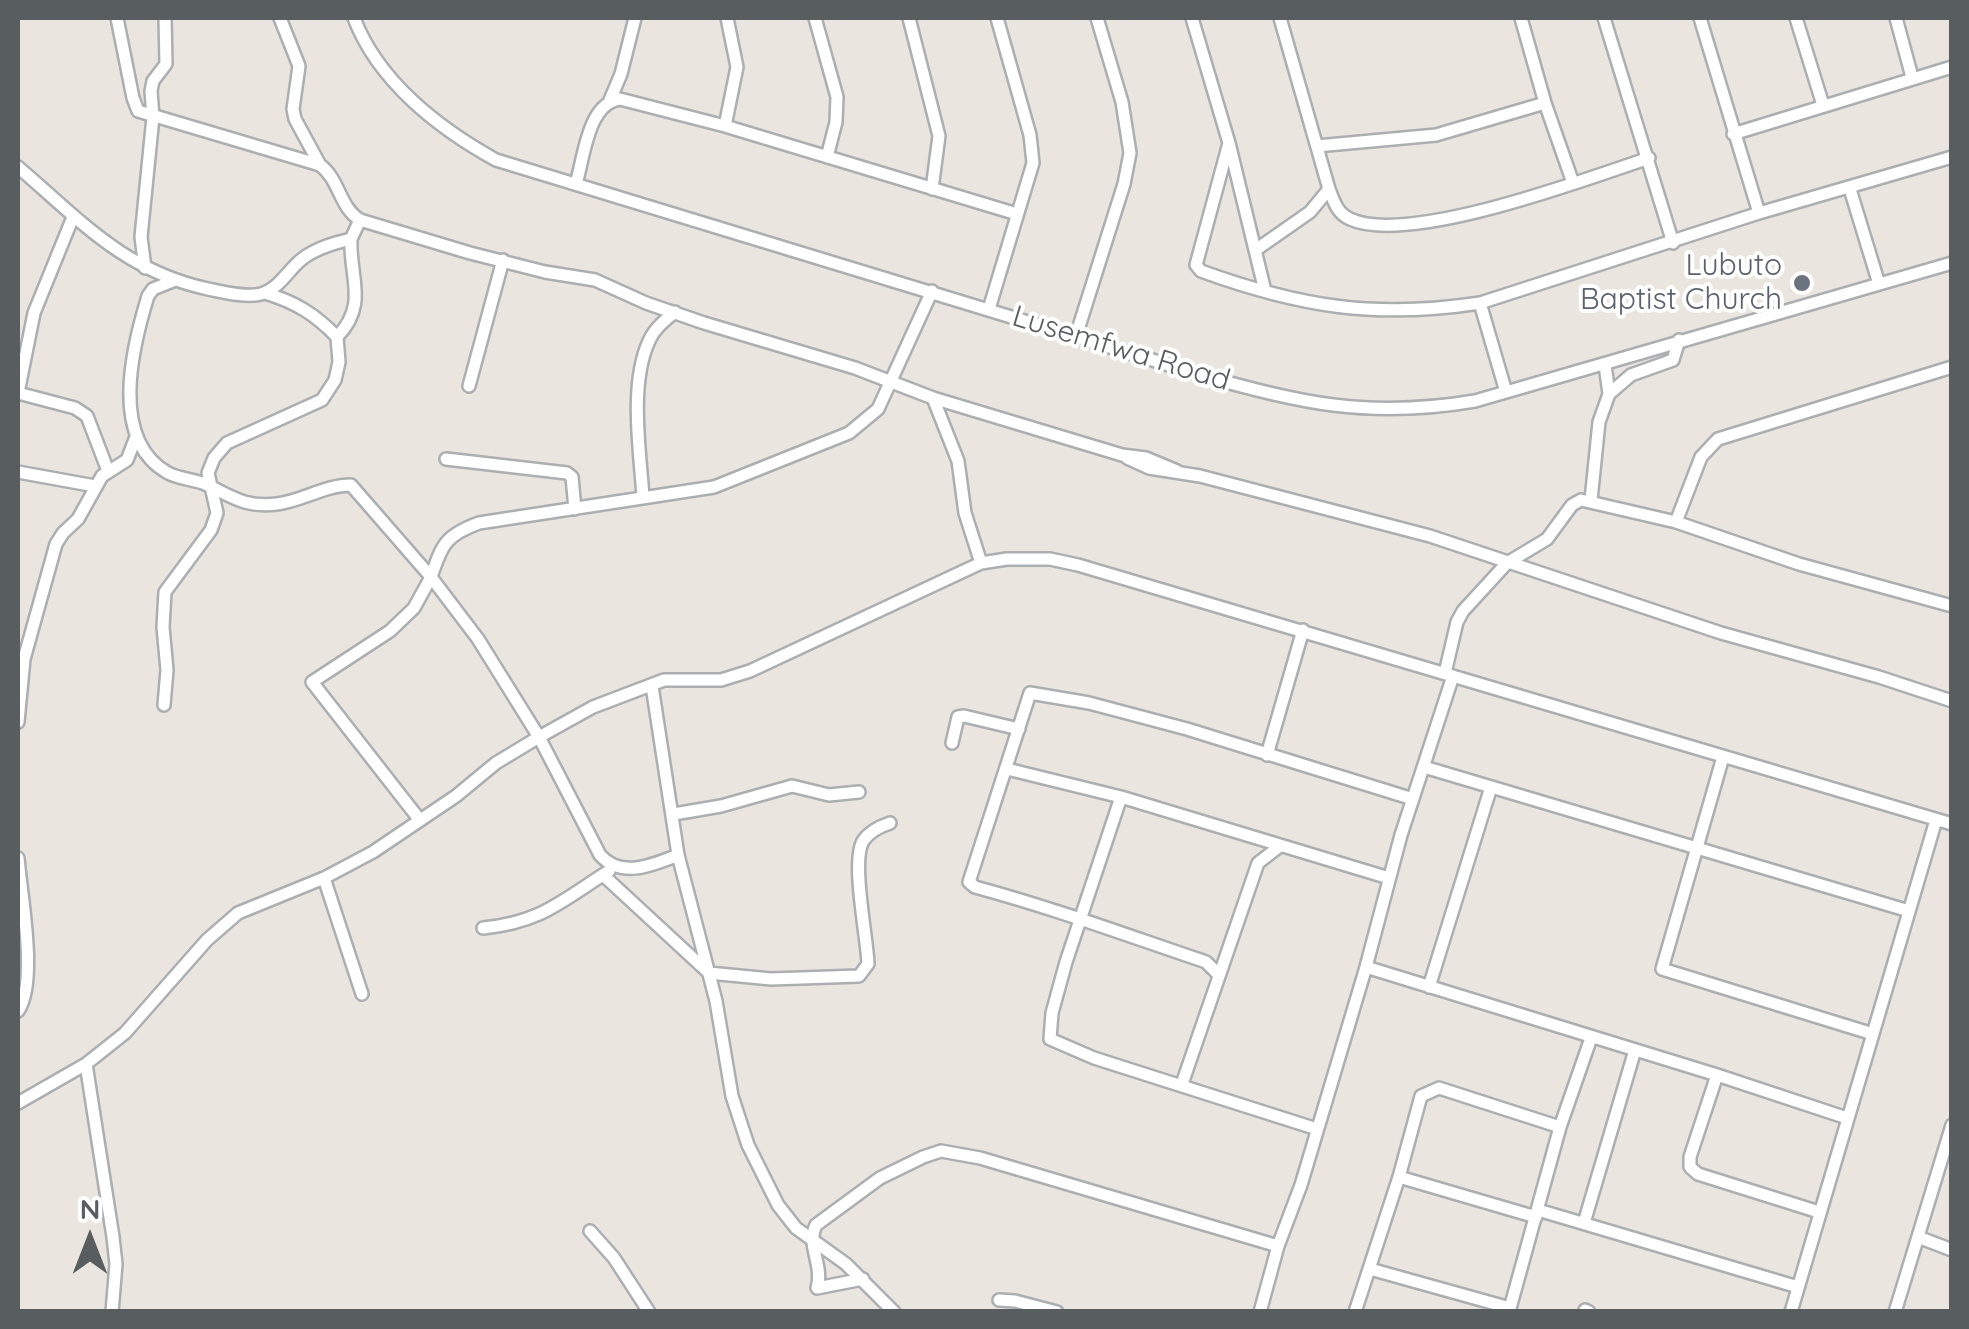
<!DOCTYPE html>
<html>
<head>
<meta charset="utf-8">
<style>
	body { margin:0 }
	#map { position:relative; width:1969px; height:1329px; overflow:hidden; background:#ebe5df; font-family:Quicksand,sans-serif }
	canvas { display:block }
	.frame { position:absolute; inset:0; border:20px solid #585d60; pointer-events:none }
	.north { position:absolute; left:40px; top:1189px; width:100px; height:100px; -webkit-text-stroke:8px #fff; paint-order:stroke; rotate:0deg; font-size:28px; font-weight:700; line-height:40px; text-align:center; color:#585d60 }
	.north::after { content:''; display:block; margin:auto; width:35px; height:45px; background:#585d60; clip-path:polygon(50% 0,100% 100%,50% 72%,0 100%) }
</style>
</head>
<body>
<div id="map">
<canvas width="1969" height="1329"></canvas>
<div class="frame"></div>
<div class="north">N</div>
</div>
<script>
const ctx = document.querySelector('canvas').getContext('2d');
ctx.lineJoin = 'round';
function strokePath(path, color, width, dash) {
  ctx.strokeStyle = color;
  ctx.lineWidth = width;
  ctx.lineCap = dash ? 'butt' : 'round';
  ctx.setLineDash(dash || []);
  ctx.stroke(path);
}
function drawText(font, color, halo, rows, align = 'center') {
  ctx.font = font + ' Quicksand,sans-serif';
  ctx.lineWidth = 8;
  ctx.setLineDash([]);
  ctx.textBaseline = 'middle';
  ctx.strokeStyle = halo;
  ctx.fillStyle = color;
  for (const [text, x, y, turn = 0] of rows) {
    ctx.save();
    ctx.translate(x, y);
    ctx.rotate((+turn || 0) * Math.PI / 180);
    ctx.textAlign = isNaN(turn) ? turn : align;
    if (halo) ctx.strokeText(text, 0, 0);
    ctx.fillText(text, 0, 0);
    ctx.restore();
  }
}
const minor = new Path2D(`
	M117 18 133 98 138 111 320 165C340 180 339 207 360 220
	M280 18 299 66 293 109 295 119 320 165
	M354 18C378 81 438 128 496 160L1195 373C1296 403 1369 419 1475 401L1952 263
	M815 18 837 97 836 122 827 157
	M909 18 939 136 932 189
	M1192 18 1229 143 1265 291
	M1280 18 1329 189C1334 202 1337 213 1350 219 1408 246 1586 179 1649 158
	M1521 18 1545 103 1573 183
	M1604 18 1673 243
	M1700 18 1759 213
	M1796 18 1823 105
	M1896 18 1912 77
	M610 100 621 74 635 18
	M725 126 737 67 727 18
	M1733 134 1952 67
	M1229 143 1196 265 1201 271C1300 307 1376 319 1480 303L1759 213 1952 157
	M1317 146 1436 135 1545 103
	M18 167C80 220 124 271 208 289 223 292 246 298 261 294 279 289 288 270 302 259 316 248 334 243 351 239L360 220 470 253 545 272 595 280 646 303 704 323 855 368 933 398 1122 455 1146 458 1177 471
	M576 184C584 157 588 103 620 99L725 126 1017 214
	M1850 189 1879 284
	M73 217 34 313 18 393 75 408 87 416 108 471
	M1257 249 1310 212 1329 189
	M145 268 141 237 153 117 151 91 153 81 166 64 165 18
	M173 281 153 289 148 296C132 348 109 440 168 473 179 479 193 479 205 484 232 496 244 508 277 504 302 501 325 485 351 485L431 577 414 608 390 631 312 682 419 819
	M932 291 878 409 849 433 714 487 479 523C446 535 442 544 431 577L478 639 539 737 593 707 664 680H721L750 671 981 563 1007 559H1050L1078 565 1952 824
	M1480 303 1506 392
	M989 309 1033 163 1030 135 997 18
	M1076 336 1124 184 1130 153 1122 102 1097 18
	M337 337C369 304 349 277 351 239
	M469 386 503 260
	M1609 394 1631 375 1673 360 1679 340
	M933 398 958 461 965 513 981 563
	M1127 458 1149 468 1200 476 1430 536 1721 633 1879 677 1952 701
	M446 459 567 473 572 477 575 509
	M18 472 95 486
	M643 497C640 451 629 384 649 341 654 329 665 320 675 312
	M1591 500 1599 422 1609 394 1605 365
	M1676 522 1701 457 1718 439 1952 367
	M1445 673 1457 622 1463 611 1507 563 1547 539 1572 505 1581 500 1676 522 1799 564 1952 606
	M652 686 678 855 716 1001 732 1096 748 1145 778 1205 796 1228 846 1264 894 1312
	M164 705 167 670 163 627 165 592 211 530 217 513 208 473 214 458 227 443 322 400 335 380 339 362 337 337C315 314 295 302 265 293
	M18 722 24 659 56 544 63 533 78 519 102 476 127 460 136 437
	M952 743 958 717 964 716 1019 729
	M1267 755 1303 630
	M1723 757 1662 969 1873 1034
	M1424 767 1909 911
	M1007 769 1121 797 1389 878
	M1121 797 1066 962 1052 1013 1050 1039 1094 1058 1317 1129
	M674 814 721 806 792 786 829 795 859 792
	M18 858C21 895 38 982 18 1011
	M603 875 709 973 771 979 859 976 868 964C867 936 851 862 863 841 869 832 881 826 890 823
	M324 878 362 994
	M483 928C542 922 561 901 609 871
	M1366 967 1717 1075 1847 1118
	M1219 975 1206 962C1129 936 1053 908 975 887L969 882 1030 693 1089 703 1187 729 1413 799
	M1429 987 1491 787
	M86 1064 113 1237 116 1264 112 1312
	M1717 1075 1690 1157V1167L1698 1174 1819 1212
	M1182 1084 1258 863 1280 846
	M18 1103 86 1064 125 1033 207 940 238 913 324 878 373 852 456 796 496 763 539 737 600 855C621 879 653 865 678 855
	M1399 1177 1536 1217
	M1538 1210 1798 1287
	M1584 1223 1635 1050
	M590 1231 614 1258 649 1312
	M1918 1237 1952 1250
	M1370 1269 1510 1308
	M863 1279 817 1288C824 1266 806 1245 816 1225L880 1178 923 1157 941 1151 980 1158 1278 1246
	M999 1300 1015 1301 1057 1312
	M1585 1310 1589 1312
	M1260 1312 1278 1246 1301 1185 1366 967 1401 835 1453 676
	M1355 1312 1399 1177 1421 1096 1439 1088 1560 1127
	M1509 1312 1560 1127 1591 1038
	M1791 1312 1936 820
	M1895 1312 1952 1125`);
strokePath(minor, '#abafb2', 16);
strokePath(minor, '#fff', 11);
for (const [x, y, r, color] of [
	[1802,283,10,"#6b7280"]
]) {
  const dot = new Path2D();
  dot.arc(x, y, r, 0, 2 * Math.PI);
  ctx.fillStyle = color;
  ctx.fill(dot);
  strokePath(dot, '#fff', 4);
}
drawText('30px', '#5b616d', '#fff', [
	["Lubuto",1782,266],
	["Baptist Church",1782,300]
], 'right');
drawText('30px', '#585d60', '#fff', [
	["Lusemfwa Road",1121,349,17]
]);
</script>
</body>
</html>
